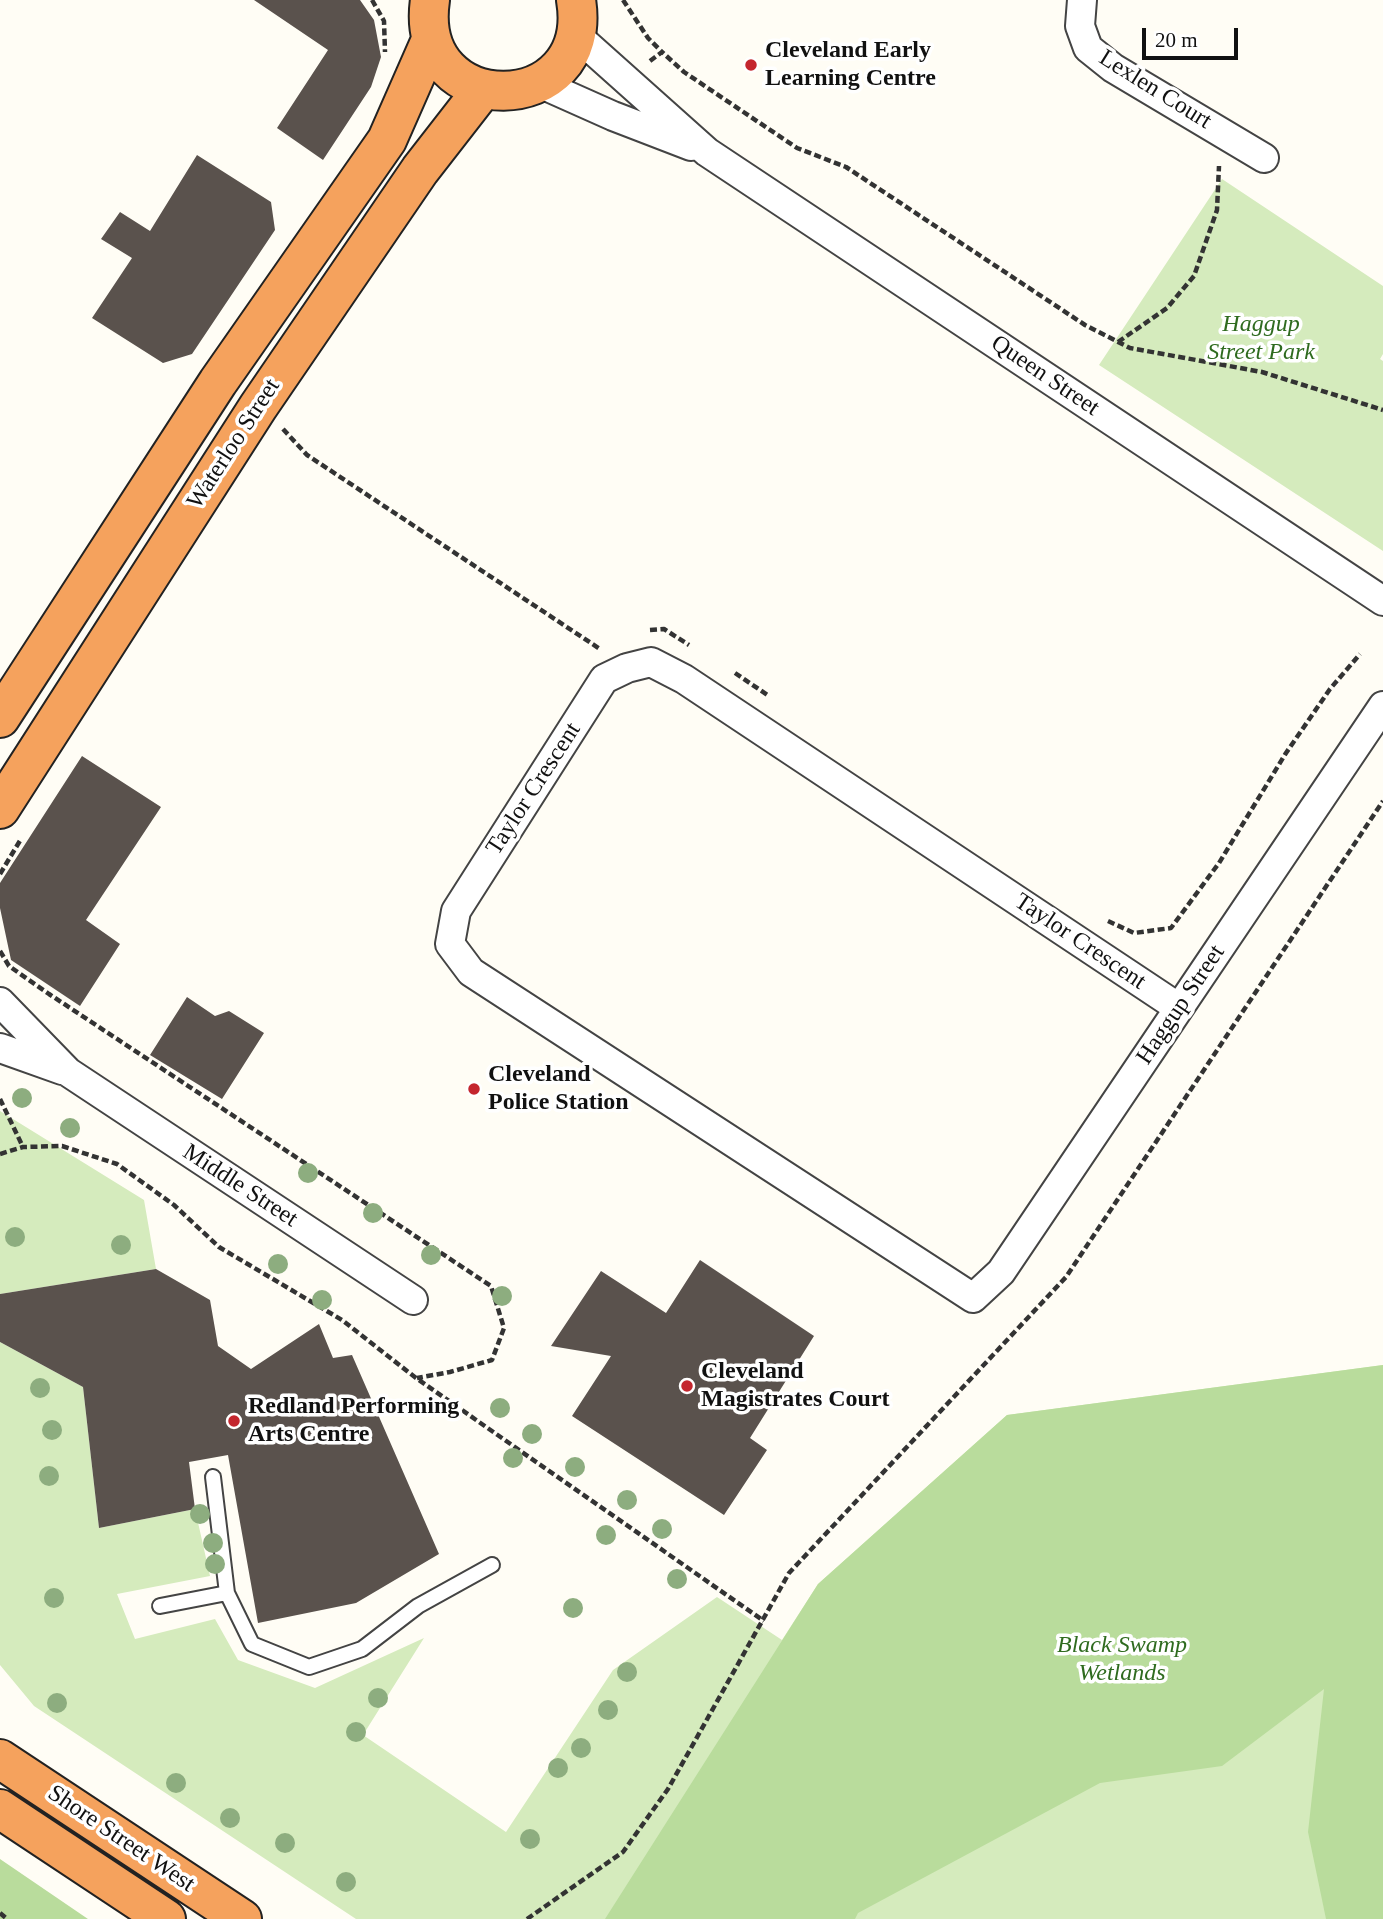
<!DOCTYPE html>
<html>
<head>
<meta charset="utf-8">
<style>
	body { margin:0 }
	#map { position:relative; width:1383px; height:1919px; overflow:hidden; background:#fffdf5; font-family:Georgia,serif }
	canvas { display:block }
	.scale { position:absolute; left:1142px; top:28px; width:96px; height:32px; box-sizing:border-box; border:4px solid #111; border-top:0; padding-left:9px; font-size:21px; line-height:24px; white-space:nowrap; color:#111; -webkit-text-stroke:5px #fff; paint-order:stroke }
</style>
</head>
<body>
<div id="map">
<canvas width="1383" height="1919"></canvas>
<div class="scale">20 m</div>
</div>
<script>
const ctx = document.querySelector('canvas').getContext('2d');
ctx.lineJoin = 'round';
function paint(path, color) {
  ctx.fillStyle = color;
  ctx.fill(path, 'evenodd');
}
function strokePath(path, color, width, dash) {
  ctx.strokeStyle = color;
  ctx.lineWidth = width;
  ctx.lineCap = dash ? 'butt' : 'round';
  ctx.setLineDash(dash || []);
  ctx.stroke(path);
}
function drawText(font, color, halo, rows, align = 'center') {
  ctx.font = font + ' Georgia,serif';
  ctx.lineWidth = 7;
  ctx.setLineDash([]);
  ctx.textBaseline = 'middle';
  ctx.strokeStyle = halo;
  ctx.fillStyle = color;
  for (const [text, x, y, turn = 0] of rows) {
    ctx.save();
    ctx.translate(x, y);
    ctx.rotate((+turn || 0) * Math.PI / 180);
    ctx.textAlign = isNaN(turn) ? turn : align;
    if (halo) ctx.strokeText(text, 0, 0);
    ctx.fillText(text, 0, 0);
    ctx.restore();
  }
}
paint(new Path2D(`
	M1222 179 1383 286V354L1380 359 1383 361V551L1099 365Z
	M0 1111 144 1200 156 1269 0 1294Z
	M0 1342 83 1387 99 1528 195 1509 210 1576 117 1594 135 1639 215 1619 238 1660 315 1688 424 1638 363 1735 506 1832 613 1670 717 1597 782 1640 818 1584 1007 1415 1383 1365V1919H356L34 1706 0 1665Z`), '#d5ebbd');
paint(new Path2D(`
	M1383 1365V1919H1326L1308 1832 1324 1689 1222 1766 1100 1783 858 1913 855 1919H605L818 1584 1007 1415Z
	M0 1859 88 1919H0Z`), '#b9dc9c');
paint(new Path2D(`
	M254 0H360L374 20 381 57 371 87 323 160 277 128 328 50Z
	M197 155 271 202 275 230 192 354 163 363 92 318 132 258 101 239 120 212 150 231Z
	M82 756 161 807 86 920 120 944 80 1006 11 960 0 908V883Z
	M187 997 215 1016 229 1011 264 1033 222 1099 150 1055Z
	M700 1260 814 1336 750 1438 767 1450 724 1515 572 1416 611 1356 551 1346 601 1271 666 1313Z
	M156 1269 210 1300 218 1346 251 1369 319 1324 333 1358 352 1355 439 1554 356 1603 258 1623 228 1455 189 1462 195 1509 99 1528 83 1387 0 1342V1294Z`), '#5a524d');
const lane = new Path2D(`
	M213 1477 227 1593 252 1644 309 1667 362 1649 418 1606 492 1565
	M160 1606 227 1593`);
const street = new Path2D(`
	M1082 0 1080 26 1088 48 1113 68 1264 158
	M576 35 707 152 1383 601
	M539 83 613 116 691 146
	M0 1002 68 1072 413 1300
	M1179 1008 684 679 651 662 627 668 604 679 456 911 450 944 471 972 973 1298 1001 1272 1383 706
	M0 1048 62 1070`);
const highway = new Path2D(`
	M430 0C412 122 596 120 576 0
	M0 718 218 382 387 140 431 40
	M0 809 258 407 420 170 483 89
	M0 1759 242 1919
	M0 1809 166 1919`);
strokePath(lane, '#444', 18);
strokePath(street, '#444', 32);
strokePath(highway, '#222', 42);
strokePath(new Path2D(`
	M372 0 384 21 385 52
	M623 0 648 38 662 52
	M650 61 662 52 684 72 797 148 846 167 1085 325 1130 348 1262 372 1383 410
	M1118 342 1167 308 1194 276 1217 210 1219 166
	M283 429 307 455 600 649
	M650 630 664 629 689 645
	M735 673 769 696
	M0 874 21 839
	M1108 921 1134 933 1171 928 1219 863 1286 753 1330 689 1360 654
	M0 951 9 966 49 994 491 1286 504 1328 492 1360 450 1372 417 1378
	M0 1099 23 1147
	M0 1154 23 1147 62 1146 117 1164 174 1205 219 1247 342 1320 416 1378 764 1621
	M0 1913 7 1919
	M527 1919 623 1852 668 1789 789 1573 1066 1277 1383 801`), '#333', 4.5, [7, 3.5]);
strokePath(lane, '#fff', 14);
strokePath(street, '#fff', 28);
strokePath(highway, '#f5a25d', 38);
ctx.fillStyle = '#8dad7f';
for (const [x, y] of [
	[22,1098],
	[70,1128],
	[308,1173],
	[373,1213],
	[15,1237],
	[121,1245],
	[431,1255],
	[278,1264],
	[502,1296],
	[322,1300],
	[40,1388],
	[500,1408],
	[52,1430],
	[532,1434],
	[513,1458],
	[575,1467],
	[49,1476],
	[627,1500],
	[200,1514],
	[662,1529],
	[606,1535],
	[213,1543],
	[215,1564],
	[677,1579],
	[54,1598],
	[573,1608],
	[627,1672],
	[378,1698],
	[57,1703],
	[608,1710],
	[356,1732],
	[581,1748],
	[558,1768],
	[176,1783],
	[230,1818],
	[530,1839],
	[285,1843],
	[346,1882]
]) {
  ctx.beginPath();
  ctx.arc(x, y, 10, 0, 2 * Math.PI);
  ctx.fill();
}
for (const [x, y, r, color] of [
	[751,65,7,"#c4262e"],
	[474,1089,7,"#c4262e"],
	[687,1386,7,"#c4262e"],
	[234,1421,7,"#c4262e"]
]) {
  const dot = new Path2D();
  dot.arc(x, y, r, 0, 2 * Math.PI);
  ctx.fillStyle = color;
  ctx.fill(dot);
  strokePath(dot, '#fff', 2.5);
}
drawText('bold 24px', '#111', '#fff', [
	["Cleveland Early",765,51],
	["Learning Centre",765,79],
	["Cleveland",488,1075],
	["Police Station",488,1103],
	["Cleveland",701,1372],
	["Magistrates Court",701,1400],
	["Redland Performing",248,1407],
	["Arts Centre",248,1435]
], 'left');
drawText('24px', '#111', '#fff', [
	["Lexlen Court",1155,90,32],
	["Queen Street",1045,376,34],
	["Waterloo Street",234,444,-57],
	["Taylor Crescent",534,789,-57],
	["Taylor Crescent",1080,942,34],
	["Haggup Street",1181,1005,-56],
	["Middle Street",240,1186,33],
	["Shore Street West",121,1839,34]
]);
drawText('italic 24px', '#2f6b1f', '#fff', [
	["Haggup",1261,325],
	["Street Park",1261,353],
	["Black Swamp",1122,1646],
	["Wetlands",1122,1674]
]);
</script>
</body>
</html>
